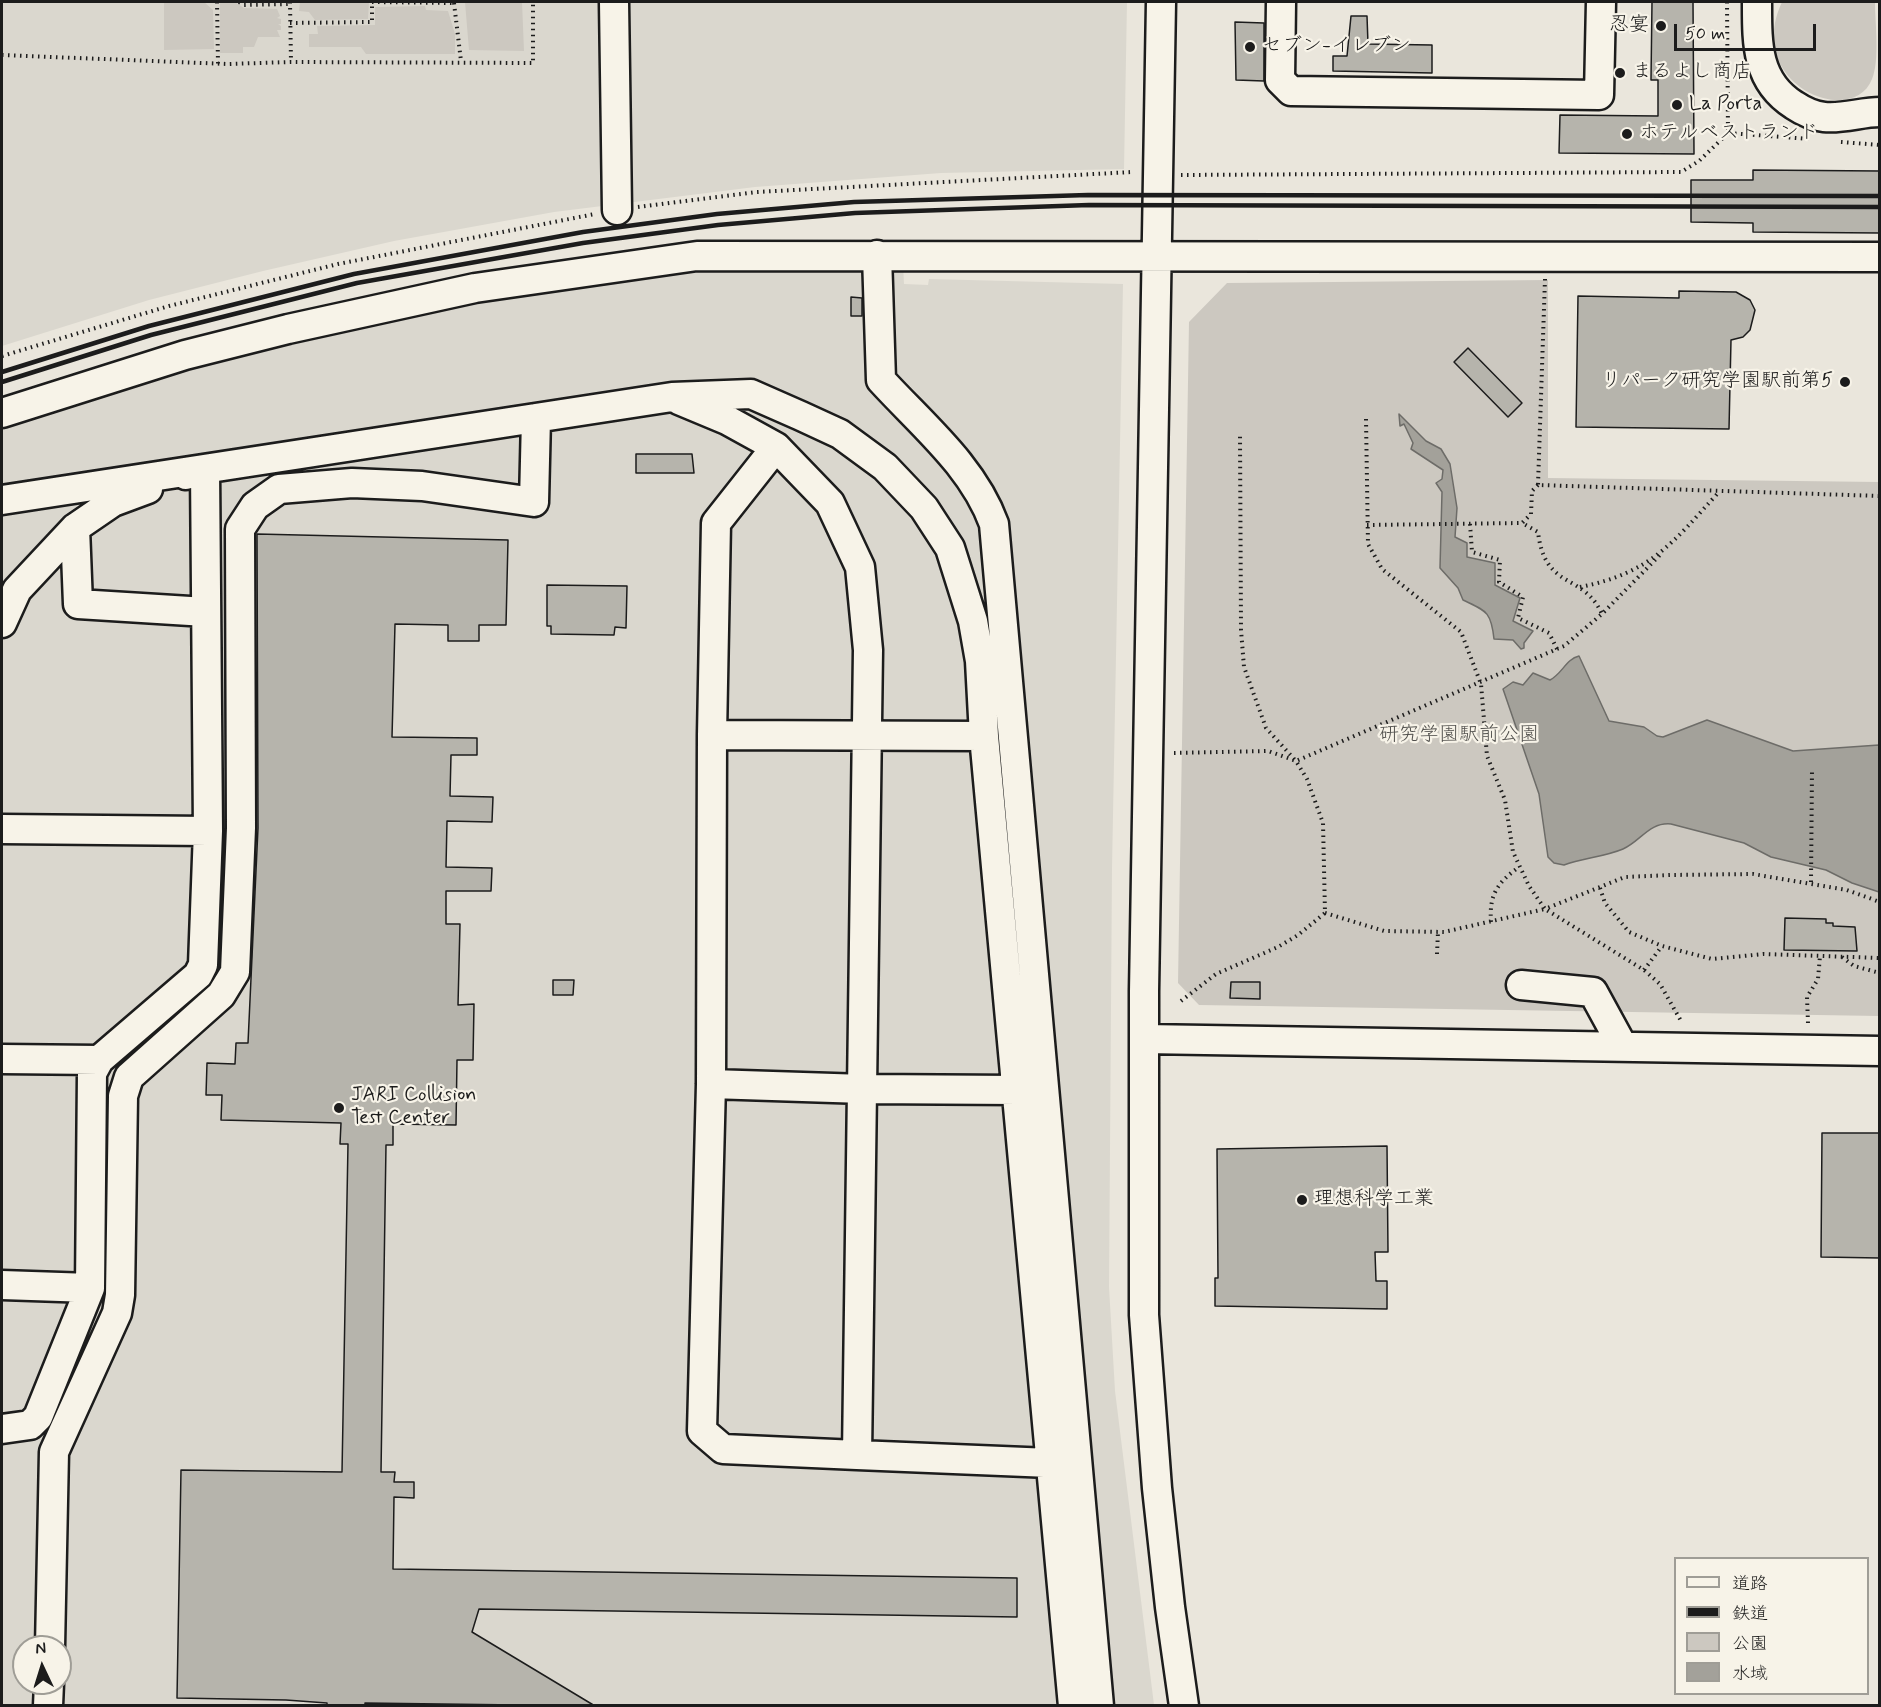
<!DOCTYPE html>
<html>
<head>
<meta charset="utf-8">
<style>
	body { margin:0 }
	#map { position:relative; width:1881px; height:1707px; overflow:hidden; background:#eae6dc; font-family:Mynerve,"Klee One",sans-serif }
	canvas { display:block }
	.frame { position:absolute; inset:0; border:3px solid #1c1c1c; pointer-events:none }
	.legend { position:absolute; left:1674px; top:1557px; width:195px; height:138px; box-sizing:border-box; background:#f7f3e8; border:2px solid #9f9d96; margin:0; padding:8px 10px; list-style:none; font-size:18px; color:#1c1c1c }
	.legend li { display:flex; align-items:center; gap:12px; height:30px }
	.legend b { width:30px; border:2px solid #9f9d96 }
	.north { position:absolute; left:12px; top:1635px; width:60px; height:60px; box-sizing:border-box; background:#f7f3e8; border:2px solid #9f9d96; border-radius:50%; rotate:356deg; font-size:16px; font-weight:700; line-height:24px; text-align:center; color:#1c1c1c }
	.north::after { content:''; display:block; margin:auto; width:21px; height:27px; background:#1c1c1c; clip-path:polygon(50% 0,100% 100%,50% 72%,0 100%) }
	.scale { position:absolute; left:1674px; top:24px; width:142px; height:27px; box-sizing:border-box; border:3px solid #1c1c1c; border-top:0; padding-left:8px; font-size:18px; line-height:21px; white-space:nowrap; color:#1c1c1c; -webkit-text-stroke:4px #f7f3e8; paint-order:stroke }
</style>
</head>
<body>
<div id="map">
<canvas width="1881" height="1707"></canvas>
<div class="frame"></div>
<ul class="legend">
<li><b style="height:8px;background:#f7f3e8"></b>道路</li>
<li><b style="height:8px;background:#1c1c1c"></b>鉄道</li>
<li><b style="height:16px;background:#ccc8c0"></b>公園</li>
<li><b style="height:16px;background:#a3a19a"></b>水域</li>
</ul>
<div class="north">N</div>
<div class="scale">50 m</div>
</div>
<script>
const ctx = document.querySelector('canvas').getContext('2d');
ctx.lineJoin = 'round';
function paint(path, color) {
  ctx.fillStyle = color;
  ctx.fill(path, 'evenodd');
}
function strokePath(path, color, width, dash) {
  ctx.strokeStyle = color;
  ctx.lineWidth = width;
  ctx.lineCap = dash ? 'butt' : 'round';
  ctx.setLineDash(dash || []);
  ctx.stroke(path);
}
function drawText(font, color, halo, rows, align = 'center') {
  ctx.font = font + ' Mynerve,"Klee One",sans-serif';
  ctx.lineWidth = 4.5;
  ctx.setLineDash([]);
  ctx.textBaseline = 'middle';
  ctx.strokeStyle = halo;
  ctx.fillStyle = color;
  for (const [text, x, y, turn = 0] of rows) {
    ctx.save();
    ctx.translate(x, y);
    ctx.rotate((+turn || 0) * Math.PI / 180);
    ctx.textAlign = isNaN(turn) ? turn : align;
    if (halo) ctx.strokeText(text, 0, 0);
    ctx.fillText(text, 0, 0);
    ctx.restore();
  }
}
paint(new Path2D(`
	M2 2H1127L1124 169 941 173 755 187 554 212 394 241 263 271 149 300 2 346Z
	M700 263 903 264 904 284 928 285 929 279 1123 284 1112 868 1109 1287 1115 1391 1154 1705H2V421L124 381 453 301ZM24 1647H60V1683H24Z`), '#dad7ce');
paint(new Path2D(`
	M164 2H204L213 10 214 49 164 50Z
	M220 2H235L244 8 280 9H277L280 16 277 18 281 19V24H278L281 26V30H277L280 37H258L254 47H243V53H220Z
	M300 2H369L368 19 315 20 309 12 299 11Z
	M465 2H522L524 51 469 50Z
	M1782 2H1875C1875 22 1880 61 1872 79 1853 129 1743 85 1782 2Z
	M425 6 426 10 448 11 455 34V54H366L361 47H309V34H318L317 26 375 25V7Z
	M1548 280V478L1879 482V1016L1199 1005 1178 983 1189 322 1227 283Z`), '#ccc8c0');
const water = new Path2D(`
	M1399 414 1426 441 1441 449 1450 464 1457 508 1455 537 1467 543V557L1495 563V585L1520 598 1513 621 1533 631 1524 643V648L1521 649 1513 640 1494 639C1491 611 1486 611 1463 600L1458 588 1440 568 1442 492 1436 483 1442 479 1443 470 1411 449 1413 443 1404 424 1400 426Z
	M1579 656 1609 721 1644 727 1657 736 1663 737 1707 720 1793 751 1879 745V892L1852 883 1826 870 1771 857 1744 843 1671 824C1649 822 1641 841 1623 849 1604 857 1583 858 1564 865L1554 863 1548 857 1539 794 1503 689 1513 682 1523 685 1533 673 1550 680C1562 674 1566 659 1579 656Z`);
paint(water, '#a3a19a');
strokePath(water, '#6d6c68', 1.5);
const building = new Path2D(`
	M1652 2H1693L1694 154 1559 153 1560 115 1658 116V80H1651Z
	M1351 16H1367L1368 44 1432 45V73L1333 71V56H1347Z
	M1235 22 1264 23V81L1236 80Z
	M1753 170 1880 171V233L1753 232V223L1691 222V180H1753Z
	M1679 291 1736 292 1750 300 1755 310 1750 330 1743 337 1731 340 1729 429 1576 427 1578 296 1679 298Z
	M851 297 862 298V316H851Z
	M1468 348 1522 403 1508 417 1454 362Z
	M636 454H692L694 473H636Z
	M257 534 508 540 506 625H479V641H448V625L395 624 392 737 477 738V755H451L450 796 493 797 492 822 447 821 446 867 492 868 491 891H446V924H460L458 1005 474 1004 473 1060H457L456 1125 393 1124V1145H386L381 1472H395L394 1482H414V1498L394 1497 393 1569 1017 1578V1617L479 1609 472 1632 595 1706 365 1703V1706H327V1703L286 1700 177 1698 181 1470 342 1472 348 1144H340L341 1123 221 1120 222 1095H206L207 1063 235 1064 236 1043H248L258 828Z
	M547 585 627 586 626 628 615 627 614 635 551 634V626H547Z
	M1785 918 1826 919V923H1833V926L1855 927 1857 951 1784 950Z
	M553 980H574L573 995H553Z
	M1231 982H1260V999L1230 998Z
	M1822 1133H1880V1258L1821 1257Z
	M1387 1146 1388 1252H1375L1376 1281H1387V1309L1215 1306V1278H1218L1217 1149Z`);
paint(building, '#b6b4ac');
strokePath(building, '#1c1c1c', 1.5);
const minor = new Path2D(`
	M614 2 617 210
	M1161 2 1144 991V1315L1157 1488 1170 1607 1184 1706
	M1281 2 1280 80 1291 91 1599 95 1601 2
	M1757 2C1757 43 1756 81 1794 105 1803 111 1814 116 1824 117 1844 119 1861 112 1880 112
	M877 255 881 380C922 425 973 466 994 524L1099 1706
	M679 400 727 420 776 447 830 503 860 567 868 650 857 1455 1050 1463
	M2 413 185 355 288 329 475 288 697 256 1880 257
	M2 500 672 397 751 394 801 416 840 434 885 467 924 508 950 548 973 621 980 661 984 736 1073 1706
	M75 528 78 604 206 612
	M2 623 17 590 75 528 113 502 148 489
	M712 735 716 523 776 447
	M2 829 208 831
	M1521 985 1593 992 1623 1047
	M1144 1039 1880 1051
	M2 1059 99 1060 198 975 203 965 208 831 205 469 186 475
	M711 1084 864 1089 1017 1090
	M2 1285 90 1288 92 1073 99 1060
	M2 1429 30 1425 38 1417 90 1288
	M857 1455 723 1449 702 1431 711 1084 712 735 984 736
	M50 1647 54 1452 117 1313 120 1295 123 1096 129 1077 221 995 235 972 241 828 240 529 255 506 279 489 352 483 422 486 534 502 536 418
	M48 1706 49 1683`);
strokePath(minor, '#1c1c1c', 33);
strokePath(new Path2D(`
	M217 2 218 64
	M239 2 244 5 290 4
	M290 2 291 62
	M1727 2 1728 133 1810 139
	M454 3 461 61
	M290 23 372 22V2L454 3
	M2 55 228 64 291 62 533 63V2
	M1841 142 1880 145
	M1181 175 1681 172 1699 161 1728 133
	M638 207 757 192 1132 172
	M1545 279 1538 485 1880 496
	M2 356 169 306 338 264 595 214
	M1366 419 1368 544 1382 569 1461 632 1481 684 1487 756 1505 800 1513 852 1529 886 1545 909 1625 877 1671 875 1753 874 1847 890 1880 902
	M1538 485 1532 491 1531 514 1522 523 1538 532C1545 591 1583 572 1602 614
	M1470 524 1472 552 1500 560 1499 582 1523 597 1518 618 1549 633 1557 649
	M1367 525 1522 523
	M1580 587C1652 573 1673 542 1719 492
	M1174 753 1268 751 1296 761 1266 728 1244 667 1241 630 1240 435
	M1811 882 1812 769
	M1600 888 1605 903 1629 932 1662 946 1712 959 1764 954 1880 958
	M1325 913 1384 931 1444 932 1545 909 1644 970 1660 984 1681 1021
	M1491 922C1489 895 1497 883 1519 867
	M1437 954 1438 932
	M1842 957 1854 966 1880 973
	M1644 970 1662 946
	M1181 1001 1216 974 1278 947 1298 935 1325 913 1323 823 1307 779 1296 761 1564 646 1602 614 1660 555
	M1808 1023 1807 997 1818 979 1820 956`), '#1c1c1c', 4, [1.5, 4.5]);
strokePath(minor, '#f7f3e8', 28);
strokePath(new Path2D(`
	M2 372 149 326 354 274 583 232 717 214 854 202 1088 195 1880 196
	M2 382 151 335 357 283 583 243 718 225 855 213 1089 205 1880 207`), '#1c1c1c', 4.5);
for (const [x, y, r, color] of [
	[1661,26,6,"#1c1c1c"],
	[1250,47,6,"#1c1c1c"],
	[1620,73,6,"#1c1c1c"],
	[1677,105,6,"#1c1c1c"],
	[1627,134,6,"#1c1c1c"],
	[1845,382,6,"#1c1c1c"],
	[339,1108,6,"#1c1c1c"],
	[1302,1200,6,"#1c1c1c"]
]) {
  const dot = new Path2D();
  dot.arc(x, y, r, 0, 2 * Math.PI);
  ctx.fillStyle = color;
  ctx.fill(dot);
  strokePath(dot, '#f7f3e8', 2);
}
drawText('20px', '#1c1c1c', '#f7f3e8', [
	["忍宴",1649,26,"right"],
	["セブン-イレブン",1262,47],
	["まるよし商店",1632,73],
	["La Porta",1689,105],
	["ホテルベストランド",1639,134],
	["リパーク研究学園駅前第5",1833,382,"right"],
	["JARI Collision",351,1096],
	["Test Center",351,1119],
	["理想科学工業",1314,1200]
], 'left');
drawText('20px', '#51504d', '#f7f3e8', [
	["研究学園駅前公園",1459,736]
]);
</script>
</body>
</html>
